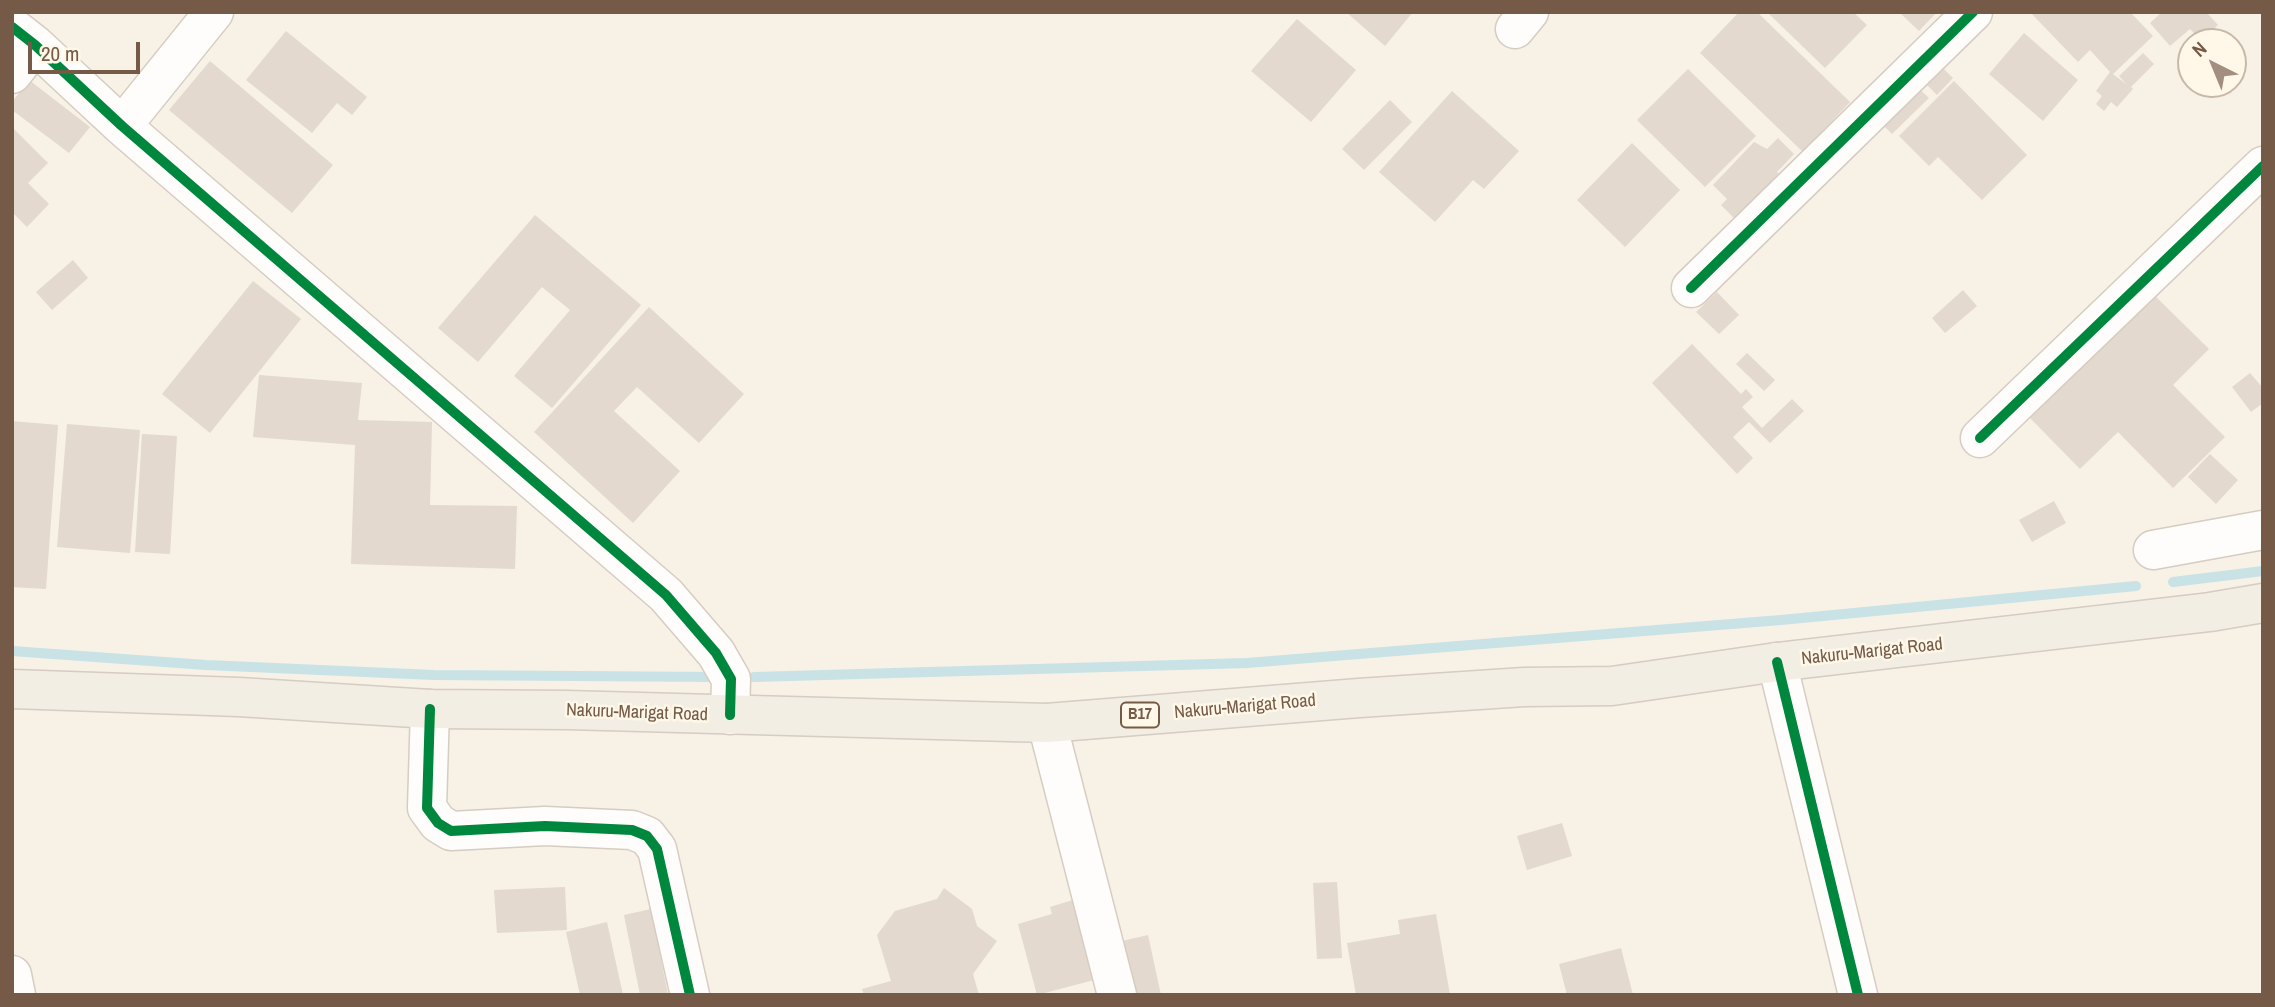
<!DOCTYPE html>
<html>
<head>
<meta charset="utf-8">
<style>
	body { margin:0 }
	#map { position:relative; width:2275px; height:1007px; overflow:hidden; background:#f7f1e6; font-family:"Archivo Narrow",sans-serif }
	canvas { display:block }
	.frame { position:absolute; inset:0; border:14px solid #745a47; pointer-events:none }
	.north { position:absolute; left:2177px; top:28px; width:70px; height:70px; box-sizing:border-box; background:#fff7e7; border:2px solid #c7b8a7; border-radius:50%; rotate:317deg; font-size:19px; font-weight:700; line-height:28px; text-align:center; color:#745a47 }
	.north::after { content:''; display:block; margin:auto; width:24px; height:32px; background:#a28f7f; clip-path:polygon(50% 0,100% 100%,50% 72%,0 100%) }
	.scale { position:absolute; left:28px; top:42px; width:112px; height:32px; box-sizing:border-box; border:4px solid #745a47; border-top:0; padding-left:9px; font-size:21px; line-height:24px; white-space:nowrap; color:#745a47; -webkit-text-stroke:5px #fff7e7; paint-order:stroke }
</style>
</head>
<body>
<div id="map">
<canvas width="2275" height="1007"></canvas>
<div class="frame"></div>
<div class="north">N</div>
<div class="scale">20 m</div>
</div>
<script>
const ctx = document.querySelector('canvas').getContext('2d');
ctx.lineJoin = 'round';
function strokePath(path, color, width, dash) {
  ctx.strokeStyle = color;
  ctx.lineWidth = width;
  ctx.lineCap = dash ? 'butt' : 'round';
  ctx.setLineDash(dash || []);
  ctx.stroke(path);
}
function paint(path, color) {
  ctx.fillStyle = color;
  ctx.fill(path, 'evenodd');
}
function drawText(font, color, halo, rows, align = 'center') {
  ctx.font = font + ' "Archivo Narrow",sans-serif';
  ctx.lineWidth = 5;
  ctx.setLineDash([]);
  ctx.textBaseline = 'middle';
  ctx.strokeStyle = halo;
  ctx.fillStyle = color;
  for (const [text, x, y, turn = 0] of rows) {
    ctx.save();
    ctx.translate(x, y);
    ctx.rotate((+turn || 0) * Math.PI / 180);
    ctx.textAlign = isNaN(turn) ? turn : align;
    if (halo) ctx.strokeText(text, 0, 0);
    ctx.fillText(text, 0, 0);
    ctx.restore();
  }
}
strokePath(new Path2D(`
	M2173 582 2263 571
	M12 651 206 665 434 675 716 677
	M754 677 1247 663 1781 620 2136 586`), '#c8e2e6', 10);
paint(new Path2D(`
	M1346 12H1413L1385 46Z
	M1739 12H1757L1850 102 1803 152 1700 53Z
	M1767 12H1853L1867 25 1825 68Z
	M1899 12H1937L1919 31Z
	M2030 12H2130L2153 36 2113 74 2126 84 2119 76 2143 53 2154 64 2131 87 2133 89 2117 107 2111 102 2104 111 2096 104 2102 96 2096 91 2110 72 2090 50 2078 62Z
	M2162 12H2210L2208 14 2218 25 2201 40 2190 29 2170 46 2150 23Z
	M1297 19 1356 70 1311 122 1251 71Z
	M286 31 367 97 352 115 337 103 312 133 246 80Z
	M2024 33 2078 80 2043 121 1989 74Z
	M210 61 333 165 292 213 169 110Z
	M1941 66 1953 78 1937 95 1925 83Z
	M1688 69 1756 136 1705 187 1637 120Z
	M29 80 90 127 69 153 12 110V102Z
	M1954 81 2027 155 1982 200 1938 157 1929 166 1899 136Z
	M1917 87 1929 98 1892 134 1881 123Z
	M1452 91 1519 151 1484 189 1473 180 1435 222 1379 172Z
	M1390 100 1412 122 1364 170 1342 149Z
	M12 127 48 163 28 183 49 204 27 227 12 212Z
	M1778 138 1794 154 1777 172 1785 179 1741 225 1721 205 1727 199 1713 185 1754 142 1767 149Z
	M1632 143 1680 190 1625 247 1577 200Z
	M535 215 641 305 552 408 514 376 570 310 542 287 478 362 438 328Z
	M73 260 88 278 52 310 36 292Z
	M253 281 301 319 210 433 162 394Z
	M1963 290 1977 306 1945 333 1932 318Z
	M1717 292 1739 315 1719 334 1696 312Z
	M2154 295 2209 349 2173 385 2225 437 2173 488 2118 432 2080 469 2030 418Z
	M649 307 744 394 699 443 637 387 614 411 680 471 633 523 534 432Z
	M1692 344 1741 394 1746 389 1753 397 1742 407 1762 428 1792 399 1804 411 1770 443 1749 422 1733 437 1753 458 1737 474 1652 383Z
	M1747 353 1775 380 1764 391 1736 364Z
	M2250 373 2263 388V403L2251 412 2232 387Z
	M259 375 362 383 358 420 432 422 430 505 517 506 515 569 351 564 355 445 253 437Z
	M12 421 58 425 46 589 12 587Z
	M67 424 140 430 130 553 57 547Z
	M142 434 177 436 170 554 135 552Z
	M2210 454 2238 480 2216 504 2188 477Z
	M2054 501 2066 523 2032 542 2019 520Z
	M1562 823 1572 856 1527 870 1517 836Z
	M1337 882 1342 958 1317 959 1313 883Z
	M565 887 567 930 497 933 494 890Z
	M944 888 972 909 977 926 997 941 973 974 979 995H864L862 989 891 981 877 935 895 911 937 899Z
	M1076 899 1098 979 1037 995 1018 924 1052 914 1050 907Z
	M651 909 668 995H640L624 915Z
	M1436 914 1450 995H1356L1347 943 1400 934 1398 920Z
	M607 922 623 995H580L566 932Z
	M1148 935 1161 995H1133L1122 941Z
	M1621 948 1633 995H1567L1559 964Z`), '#e3d9ce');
const minor = new Path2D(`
	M12 27 35 45 122 126 666 595 716 653 731 679 730 715
	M1515 29 1529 12
	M12 74 35 45
	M122 126 214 12
	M1691 288 1973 12
	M1980 438 2263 166
	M2153 550 2263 530
	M1777 662 1858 995
	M430 709 427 808 438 823 451 831 545 826 632 830 647 836 657 849 690 995
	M1047 723 1117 995
	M12 975 16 995`);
const major = new Path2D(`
	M12 689 239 697 430 709 567 710 1047 723 1359 698 1524 687 1612 686 1777 662 2210 612 2263 603`);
strokePath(minor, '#d6ccc2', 41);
strokePath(major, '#d5ccc4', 41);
strokePath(minor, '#fefdfb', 38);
strokePath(major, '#f2eee3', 38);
strokePath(new Path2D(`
	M12 27 35 45 122 126 666 595 716 653 731 679 730 715
	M1691 288 1973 12
	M1980 438 2263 166
	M1777 662 1858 995
	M430 709 427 808 438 823 451 831 545 826 632 830 647 836 657 849 690 995`), '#00873e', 10);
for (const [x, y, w] of [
	[1140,715,38]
]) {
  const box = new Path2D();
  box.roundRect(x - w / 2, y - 12.5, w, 25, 5);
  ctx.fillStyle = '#fff7e7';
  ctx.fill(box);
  strokePath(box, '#745a47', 2);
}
drawText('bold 16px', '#745a47', null, [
	["B17",1140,715]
]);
drawText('18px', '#745a47', '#fff7e7', [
	["Nakuru-Marigat Road",1872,652,-6],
	["Nakuru-Marigat Road",1245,707,-5],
	["Nakuru-Marigat Road",637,713,2]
]);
</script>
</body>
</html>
